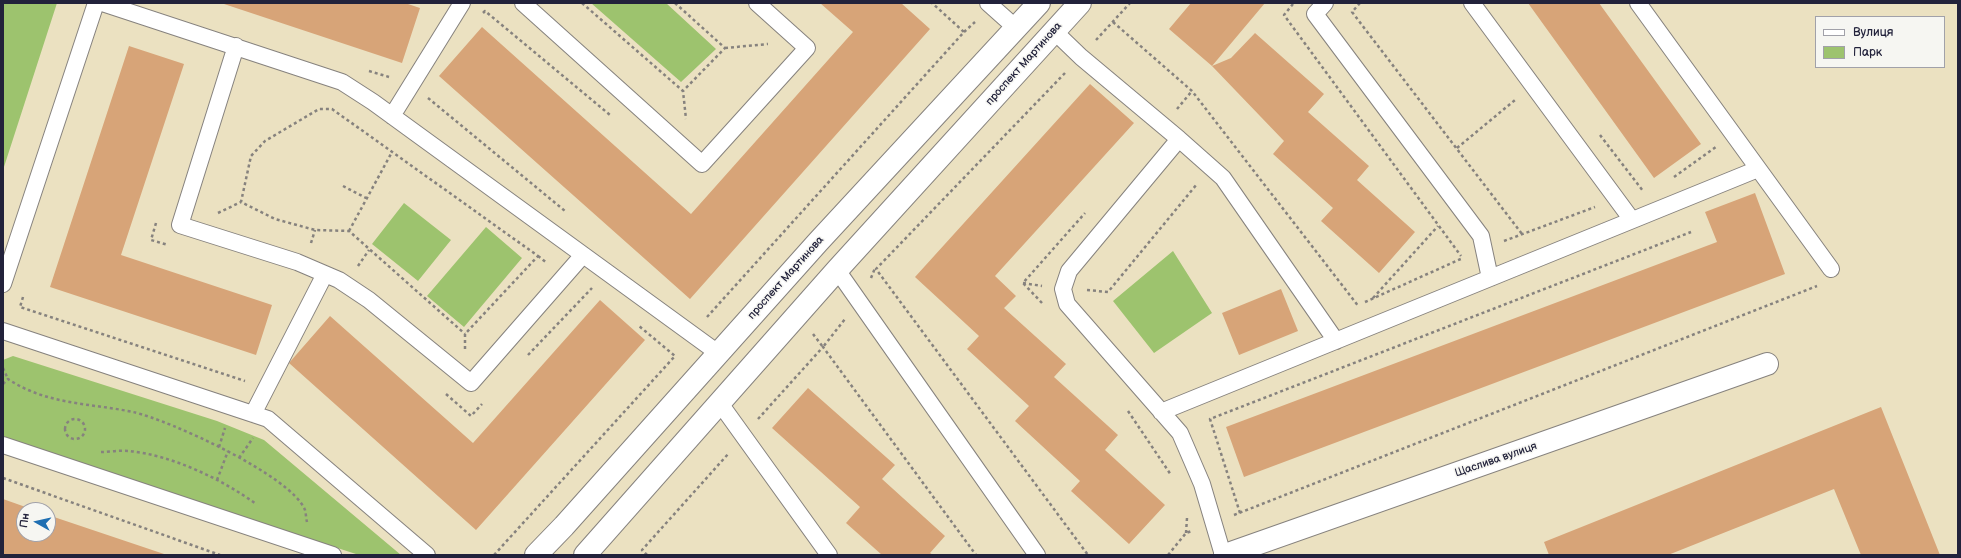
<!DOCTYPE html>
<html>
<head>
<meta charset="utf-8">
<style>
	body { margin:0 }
	#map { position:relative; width:1961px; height:558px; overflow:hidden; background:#ebe1c1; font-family:"Balsamiq Sans",sans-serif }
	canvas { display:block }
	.frame { position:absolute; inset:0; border:4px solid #22223b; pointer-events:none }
	.legend { position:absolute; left:1815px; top:16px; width:130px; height:52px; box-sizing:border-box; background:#f6f6f2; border:1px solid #a1a1a9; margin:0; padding:5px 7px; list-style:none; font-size:12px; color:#22223b }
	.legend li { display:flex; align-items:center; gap:8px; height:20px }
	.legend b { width:20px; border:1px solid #a1a1a9 }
	.north { position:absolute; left:16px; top:502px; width:40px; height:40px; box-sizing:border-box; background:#f6f6f2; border:1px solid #a1a1a9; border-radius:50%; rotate:278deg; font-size:11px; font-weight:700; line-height:16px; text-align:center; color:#22223b }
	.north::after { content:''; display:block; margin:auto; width:14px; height:18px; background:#1f6fb2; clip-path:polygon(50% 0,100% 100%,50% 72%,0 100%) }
</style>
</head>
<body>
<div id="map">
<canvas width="1961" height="558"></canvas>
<div class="frame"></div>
<ul class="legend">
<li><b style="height:5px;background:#fff"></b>Вулиця</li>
<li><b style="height:11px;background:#9dc36e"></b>Парк</li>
</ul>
<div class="north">Пн</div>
</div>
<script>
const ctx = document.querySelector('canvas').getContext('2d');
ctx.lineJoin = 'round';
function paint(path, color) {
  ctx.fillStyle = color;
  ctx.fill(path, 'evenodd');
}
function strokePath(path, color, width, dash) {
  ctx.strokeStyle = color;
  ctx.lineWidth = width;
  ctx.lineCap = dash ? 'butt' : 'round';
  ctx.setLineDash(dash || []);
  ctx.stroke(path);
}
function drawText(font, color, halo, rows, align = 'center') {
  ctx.font = font + ' "Balsamiq Sans",sans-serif';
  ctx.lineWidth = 3;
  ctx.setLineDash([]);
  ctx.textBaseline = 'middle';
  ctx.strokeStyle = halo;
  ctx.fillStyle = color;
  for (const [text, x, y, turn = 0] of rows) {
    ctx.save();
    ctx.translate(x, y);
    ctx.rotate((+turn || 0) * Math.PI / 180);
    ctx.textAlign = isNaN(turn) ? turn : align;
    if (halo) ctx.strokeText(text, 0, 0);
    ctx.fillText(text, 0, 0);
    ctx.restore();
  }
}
paint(new Path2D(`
	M3 3H57L3 170Z
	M591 3H666L716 49 681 82Z
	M404 203 451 240 418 281 372 244Z
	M486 227 522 258 464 327 427 296Z
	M1173 251 1212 313 1154 353 1113 301Z
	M13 356 217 421 264 440 401 555H359L3 439V360Z`), '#9dc36e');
paint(new Path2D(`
	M221 3H405L420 8 402 63Z
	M820 3H901L930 29 690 299 439 76 482 27 691 214 853 32Z
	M1191 3H1265L1212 66 1169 29Z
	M1528 3H1599L1701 144 1654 178Z
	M1255 33 1324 94 1308 112 1369 166 1357 180 1415 232 1379 273 1321 221 1333 208 1273 154 1284 141 1212 66 1231 58Z
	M129 46 184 64 121 255 272 305 256 355 50 287Z
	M1090 84 1134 123 995 276 1016 296 1004 308 1066 364 1054 377 1118 435 1105 450 1165 505 1129 544 1071 491 1080 481 1015 421 1029 406 967 349 979 336 915 277Z
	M1755 193 1785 274 1244 477 1226 427 1717 242 1705 212Z
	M1281 289 1298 331 1239 355 1222 313Z
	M600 300 645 340 476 530 289 363 330 316 473 443Z
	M808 388 895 465 882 479 945 536 930 553 933 555H882L846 523 860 507 772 428Z
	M1881 407 1940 555H1861L1834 489 1668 555H1549L1544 542Z
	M3 499 34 510H24V534H48V515L167 555H3Z`), '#d7a478');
const lane = new Path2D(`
	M102 3 342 82 373 102 718 353
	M523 3 702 164 807 48 757 3
	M988 3 1016 28
	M1325 3 1315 14 1481 236 1490 278
	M1472 3 1632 220
	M1638 3 1831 269
	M1054 31 1081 57 1179 139 1069 271 1063 289 1067 304 1180 433 1202 484 1223 555
	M236 46 180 225 297 262 339 280 369 300 471 383 583 255
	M392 116 462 3
	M1179 139 1223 178 1336 341
	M837 270 1037 555
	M3 284 96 3
	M3 331 268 419 427 555
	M719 402 829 555
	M1161 412 1758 169
	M253 414 325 274
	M3 445 333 555`);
const street = new Path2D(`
	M536 555 564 526 818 242 1039 3
	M585 555 837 270 1080 3
	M1225 555 1767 364`);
strokePath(lane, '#86827e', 18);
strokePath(street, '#86827e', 24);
strokePath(new Path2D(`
	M582 3 683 91 686 119
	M675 3 725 48 683 91
	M1360 3 1352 12 1522 234
	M1293 4 1284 15 1461 256
	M483 13 485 11 610 115
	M1113 22 1192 91 1359 307
	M964 32 975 22
	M1096 40 1130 3
	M725 48 768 44
	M369 71 389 77
	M1065 73 876 269 1088 555
	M428 98 565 211
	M1177 109 1192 91
	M1600 135 1643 191
	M1457 148 1515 100
	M1674 177 1716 147
	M343 186 366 198
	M218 213 241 202
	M156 223 151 240 168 245
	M349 231 392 152
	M1504 241 1595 207
	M311 243 315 230
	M538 256 547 263
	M358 266 369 250
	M871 278 875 268
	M1023 283 1042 286
	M1087 290 1108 292 1197 184
	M23 297 20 307 245 381
	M1373 298 1438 226
	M1365 302 1463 258
	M1042 303 1023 283 1085 213
	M707 317 964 32 932 3
	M813 334 823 347 845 319
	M465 349V334L538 256 332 109H319L265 141 251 156 241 202 275 219 315 230 349 231 465 334
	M528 355 592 288
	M3 368 8 379
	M3 384 8 379C47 405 90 403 133 412 169 420 292 476 305 510 306 514 306 518 307 522
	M446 394 471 416 482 404
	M1128 411 1171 475
	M758 419 823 347 976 555
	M65 429a10 10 0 1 1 20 0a10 10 0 1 1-20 0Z
	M219 447 225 428
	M101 452C110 452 120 450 129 451 171 455 222 479 256 504
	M239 458 253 438
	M3 478 220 555
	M217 480 228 451
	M1240 513 1210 419 1691 232
	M1234 515 1817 286
	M1186 533 1187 518
	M494 555 675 356 639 326
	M647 555 642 550 729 453
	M1168 555 1186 533 1192 531`), '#86827e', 2.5, [3, 3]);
strokePath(lane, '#fff', 16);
strokePath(street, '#fff', 22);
drawText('11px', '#22223b', '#f6f6f2', [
	["проспект Мартинова",1024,64,-48],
	["проспект Мартинова",786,278,-48],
	["Щаслива вулиця",1496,460,-19]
]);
</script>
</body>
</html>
